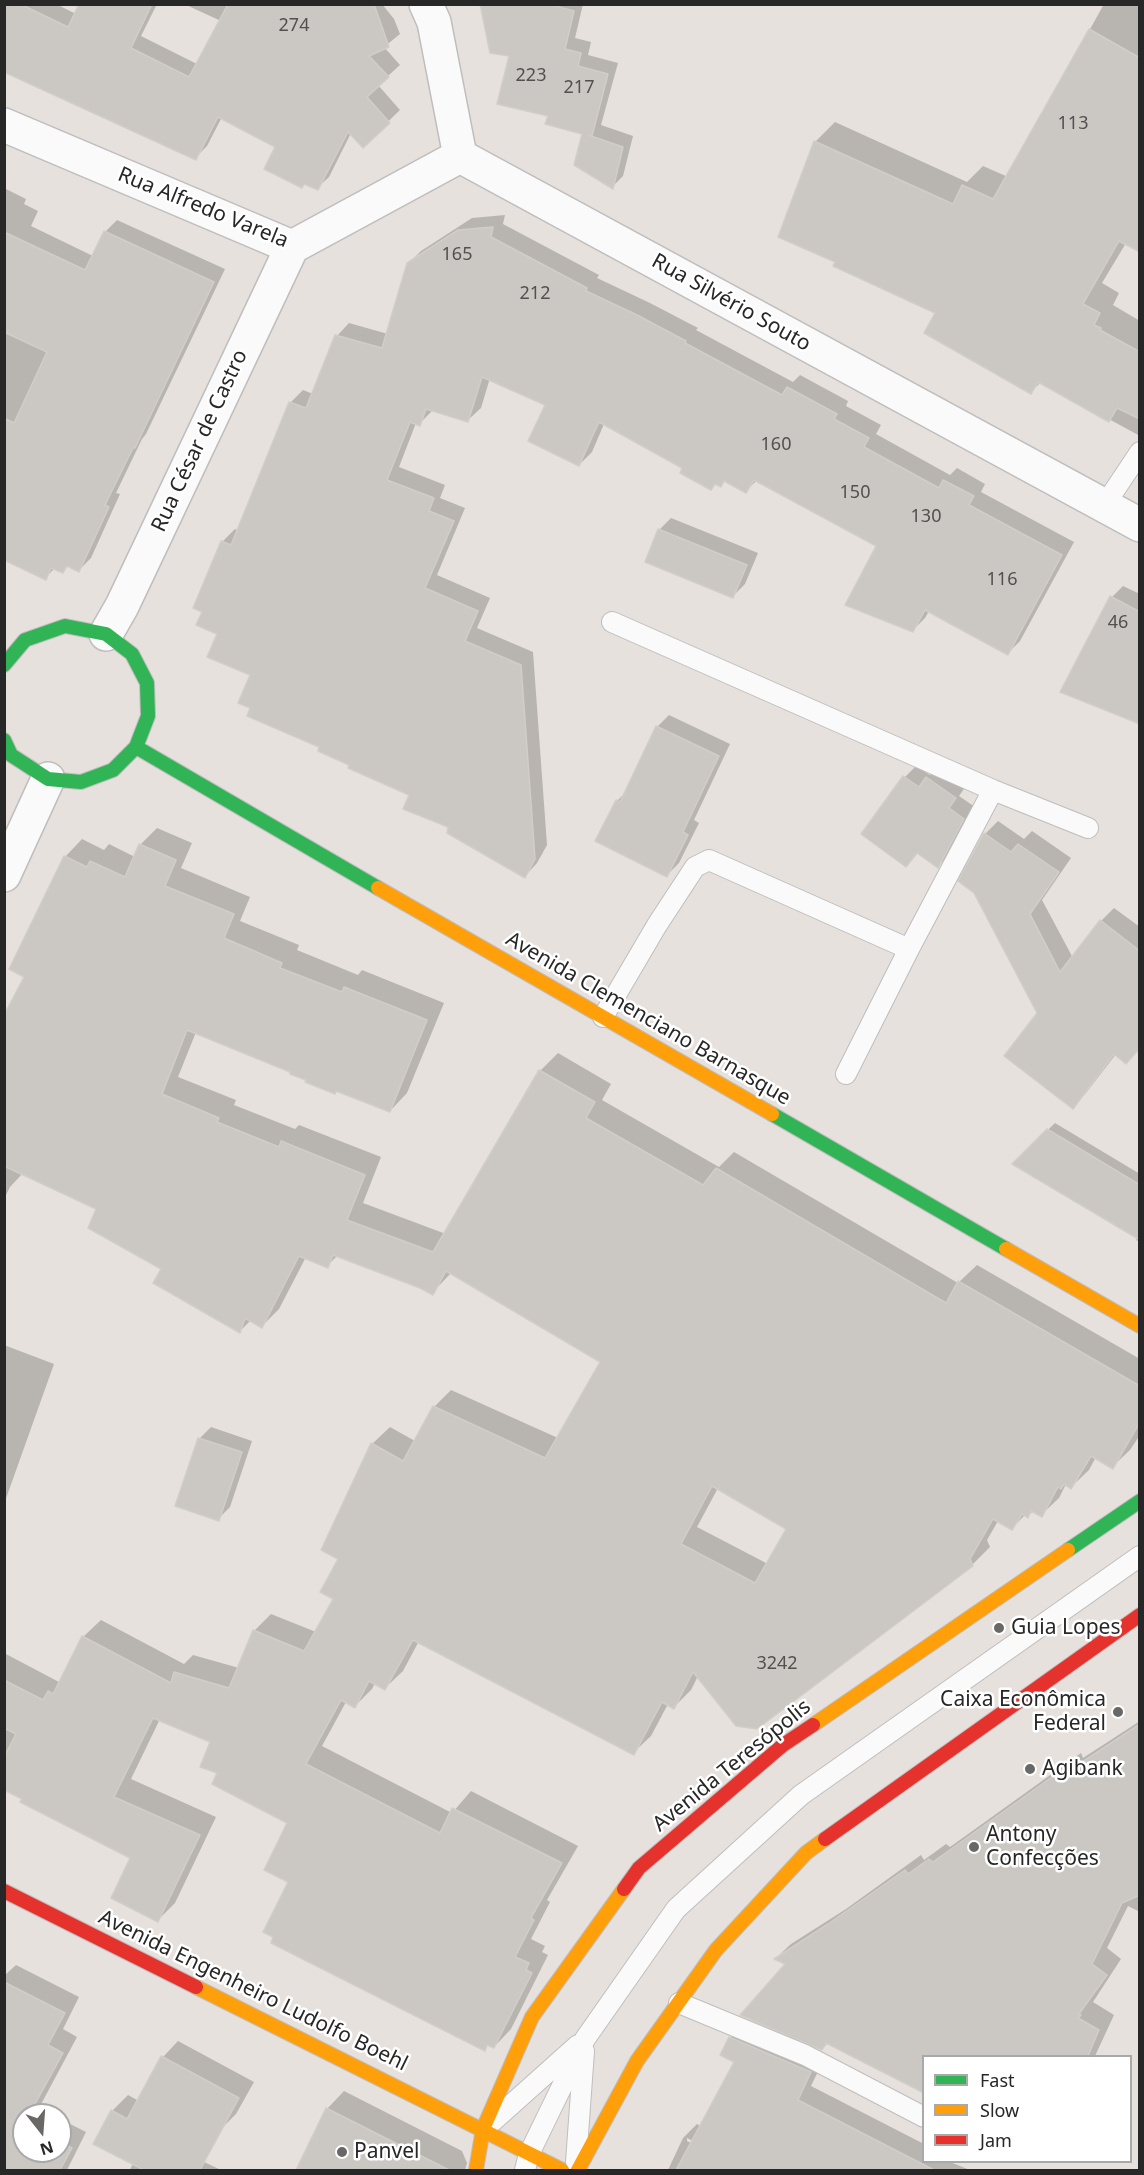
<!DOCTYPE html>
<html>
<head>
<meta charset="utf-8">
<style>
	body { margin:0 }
	#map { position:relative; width:1144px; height:2175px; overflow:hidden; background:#e6e1dc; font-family:"Noto Sans",sans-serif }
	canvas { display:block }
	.frame { position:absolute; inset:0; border:6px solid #272727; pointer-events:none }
	.legend { position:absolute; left:922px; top:2055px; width:210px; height:108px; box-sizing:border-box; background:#fff; border:2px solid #a9a9a9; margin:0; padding:8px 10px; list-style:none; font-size:18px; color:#272727 }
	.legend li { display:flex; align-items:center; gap:12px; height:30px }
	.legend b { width:30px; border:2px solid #a9a9a9 }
	.north { position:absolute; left:12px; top:2103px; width:60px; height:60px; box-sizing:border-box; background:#fff; border:2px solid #a9a9a9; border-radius:50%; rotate:163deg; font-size:16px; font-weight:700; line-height:24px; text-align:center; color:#272727 }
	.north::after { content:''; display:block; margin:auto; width:21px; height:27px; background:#6a6866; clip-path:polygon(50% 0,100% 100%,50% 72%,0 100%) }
</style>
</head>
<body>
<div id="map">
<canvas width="1144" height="2175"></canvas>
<div class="frame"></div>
<ul class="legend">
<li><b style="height:8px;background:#30b455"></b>Fast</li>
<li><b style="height:8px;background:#ff9f0a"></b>Slow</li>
<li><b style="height:8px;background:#e5322d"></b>Jam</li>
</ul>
<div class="north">N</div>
</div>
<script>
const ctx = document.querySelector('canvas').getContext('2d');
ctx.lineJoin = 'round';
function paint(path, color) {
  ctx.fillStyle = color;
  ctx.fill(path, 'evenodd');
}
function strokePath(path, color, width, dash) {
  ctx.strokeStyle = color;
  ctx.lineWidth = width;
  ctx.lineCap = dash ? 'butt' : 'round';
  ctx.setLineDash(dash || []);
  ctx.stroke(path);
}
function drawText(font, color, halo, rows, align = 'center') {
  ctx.font = font + ' "Noto Sans",sans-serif';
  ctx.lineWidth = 5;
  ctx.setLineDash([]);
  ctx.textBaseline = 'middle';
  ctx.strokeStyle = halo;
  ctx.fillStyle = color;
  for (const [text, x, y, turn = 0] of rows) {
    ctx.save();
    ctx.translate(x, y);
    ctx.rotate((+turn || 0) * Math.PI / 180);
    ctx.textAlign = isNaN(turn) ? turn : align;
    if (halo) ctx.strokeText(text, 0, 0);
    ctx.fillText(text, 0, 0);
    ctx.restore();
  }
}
paint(new Path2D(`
	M4 4H56L76 14 81 4H157L141 36 197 64 221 21 184 4H382L394 19 400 34 384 47 400 65 378 85 400 110 363 146 351 133 329 177 317 188 277 147 222 117 207 146 195 158Z
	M481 4H583L575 38 591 42 588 55 618 63 601 125 633 136 623 176 612 187 584 133 549 115Z
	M1104 4H1140V251L1126 243 1102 283 1119 293 1113 305 1140 321V436L1041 382 1031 392 937 312 837 261 815 142 835 122 967 182 983 166 1008 177Z
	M4 188 26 199 24 204 38 211 31 226 93 256 105 232 117 220 225 269 146 434 142 439 116 493 120 494 91 558 79 570 69 565 63 571 55 568 45 578 4 559Z
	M505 215 503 224 599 275 597 278 650 303 698 328 696 330 793 382 800 375 848 401 846 406 881 425 876 434 950 475 957 468 985 484 981 492 1074 542 1020 641 1008 653 929 611 925 618 912 631 878 546 757 480 746 491 726 480 721 485 717 483 711 488 684 467 604 424 592 452 579 465 547 405 490 378 481 408 468 420 433 410 419 424 416 423 399 467 445 485 440 498 465 508 437 575 490 598 477 628 533 652 547 845 537 863 525 876 450 827 411 794 351 765 252 707V674L204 611 222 542 235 529 239 531 290 403 303 390 313 394 337 336 349 323 388 334 408 264 421 251 472 218Z
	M671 518 758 553 745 584 733 596 659 530Z
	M1123 586 1140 594V723L1112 597Z
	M669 715 730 744 694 820 699 823 679 863 667 875 617 801 626 792 657 727Z
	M916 766 930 775 939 766 966 786 959 796 975 807 950 854 938 866 919 852 906 865 905 777Z
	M998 821 1024 839 1032 831 1071 858 1042 900 1073 958 1101 921 1114 908 1140 927V1049L1126 1062 1116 1054 1086 1093 1073 1107 1039 1013 985 834Z
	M157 828 192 843 181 868 250 897 240 921 299 945 297 950 358 975 362 970 444 1003 407 1093 390 1111 308 1079 292 1071 196 1032 178 1077 236 1100 234 1105 295 1129 299 1125 381 1157 363 1203 446 1234 540 1071 558 1053 611 1084 602 1100 719 1167 734 1152 958 1283 977 1265 1140 1359V1435L1130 1450 1112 1467 1096 1457 1089 1470 1071 1487 1066 1484 1059 1498 1041 1515 1033 1511 1028 1516 1026 1514 1012 1528 998 1521 987 1540 990 1547 972 1565 757 1727 698 1676 691 1690 674 1707 668 1704 651 1736 633 1753 419 1641 403 1671 385 1688 375 1683 372 1689 355 1706 346 1702 322 1746 452 1813 471 1791 578 1846 547 1900 550 1902 531 1939 545 1946 542 1952 548 1955 511 2029 494 2047 489 2044 484 2049 290 1882 289 1823 219 1773 212 1741 160 1719 131 1779 216 1817 175 1903 158 1920 132 1857 4 1788V1653L59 1682 83 1637 101 1620 184 1664 193 1655 239 1668 254 1631 271 1614 316 1632 335 1598 340 1558 372 1444 390 1427 415 1441 434 1407 451 1390 558 1438 602 1361 451 1273 432 1293 421 1286 338 1255 327 1266 306 1257 279 1309 262 1326 251 1320 240 1331 164 1268 98 1208 23 1173 10 1187 4 1199V1020L26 976 65 857 82 839 104 850 109 844 135 857 140 845ZM718 1488 788 1528 768 1564 697 1527Z
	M1055 1123 1140 1174V1242L1136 1240 1138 1237 1014 1163Z
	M4 1345 54 1364 4 1504Z
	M211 1427 252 1441 230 1507 218 1519 199 1439Z
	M1140 1721V1912L1128 1906 1107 1948 1121 1959 1093 2002 1114 2015 1095 2056H1024L993 2034 983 2056H924L828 2043 822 2049 787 1964 776 1958 791 1944 846 1909 921 1855 924 1860 946 1844 950 1847 1081 1753 1083 1758Z
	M16 1965 79 1997 63 2029 77 2037 39 2108 53 2115H24V2151H60V2119L86 2132 67 2170H4V1976Z
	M745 2023 825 2057 811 2086 924 2144V2162H950L970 2170H668L683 2138 697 2124 701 2126 736 2061 722 2054 730 2038ZM687 2138 699 2144 697 2146 687 2141Z
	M178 2041 254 2082 236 2114 220 2130 202 2161 221 2170H130L133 2163 95 2143 112 2111 128 2095 139 2101 163 2057Z
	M344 2091 462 2151 467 2163 465 2170H305L299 2168 327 2109Z`), '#0003');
const building = new Path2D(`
	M4 4H20L68 27 79 4H152L131 48 189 77 228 4H374L389 47 369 56 389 77 367 97 390 123 363 148 348 132 318 190 304 184 302 188 264 169 275 147 218 117 196 160 4 72Z
	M480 4H548L574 11 565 49 581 53 578 66 608 74 592 136 588 135 623 147 613 189 574 165 582 134 545 124 548 116 497 104 509 56 490 53Z
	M1089 29 1140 58V252L1119 241 1083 304 1100 313 1094 325 1101 328 1100 330 1140 352V419L1117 408 1109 422 1038 382 1031 394 924 333 935 313 833 266 835 262 778 237 814 141 953 204 962 185 993 199Z
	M493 227 491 237 587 288 586 291 637 315 686 341 685 343 782 395 787 387 837 414 834 419 869 438 864 447 939 488 943 480 974 496 969 505 1062 555 1008 655 925 610 913 632 845 605 876 546 754 480 746 493 724 481 721 487 715 484 711 490 680 473 682 468 599 422 579 466 528 441 545 405 482 377 468 422 426 409 420 426 410 422 387 480 434 498 429 511 454 521 425 588 478 611 465 641 521 665 535 859 525 878 447 833 448 827 403 809 409 795 348 768 349 765 318 751 319 747 247 716 250 708 238 703 250 675 207 657 217 634 196 625 202 612 193 608 221 541 231 545 289 402 306 408 335 335 382 348 407 263 458 230Z
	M104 231 214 282 135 448H133L105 505 109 507 79 572 67 566 63 573 51 568 46 580 4 560V418L14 423 47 352 4 332V232L85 270Z
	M658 529 747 565 733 598 645 562Z
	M1110 596 1140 612V724L1060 692Z
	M656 726 719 756 683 832 688 835 667 877 595 841 616 800 620 802Z
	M903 776 919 787 926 777 956 798 949 808 964 819 938 868 917 853 906 867 861 834Z
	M984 833 1011 852 1018 844 1059 872 1030 914 1060 972 1100 920 1140 951V1048L1126 1064 1114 1054 1073 1109 1004 1056 1037 1013 974 893 958 881Z
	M139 844 176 860 165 886 234 914 224 938 282 963 280 968 342 992 344 987 427 1020 390 1112 336 1091 335 1094 305 1082 306 1080 290 1074V1072L187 1030 162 1094 219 1118 217 1122 279 1147 281 1141 365 1175 347 1220 433 1252 539 1070 595 1102 586 1118 703 1185 716 1168 946 1303 958 1281 1140 1386V1422L1113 1469 1091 1456 1071 1489 1064 1484 1061 1489 1058 1487 1042 1517 1031 1511 1028 1518 1022 1514 1012 1530 993 1519 970 1559 973 1566 757 1729 736 1726 693 1672 674 1709 662 1702 634 1755 413 1640 385 1690 369 1681 355 1708 341 1700 306 1764 440 1833 452 1808 562 1863 531 1918 534 1920 515 1957 529 1963 526 1970 532 1973 494 2048 487 2045 485 2051 271 1943 273 1937 263 1932 288 1882 264 1870 287 1823 212 1784 217 1773 200 1767 210 1742 153 1718 114 1797 200 1835 158 1922 111 1898 130 1858 20 1802 22 1799 4 1790V1757L16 1734 4 1728V1680L43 1700 48 1691 53 1694 82 1636 171 1683 174 1672 229 1688 253 1630 304 1651 333 1599 320 1592 338 1559 321 1550 371 1443 403 1461 433 1406 545 1458 600 1362 446 1271 433 1295 420 1288 333 1255 328 1268 299 1256 262 1328 245 1318 240 1333 153 1283 161 1269 88 1228 96 1209 4 1166V1015L24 977 9 969 64 856 87 867 90 861 125 877ZM712 1486 786 1529 755 1583 681 1544Z
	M1047 1129 1140 1185V1240L1012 1164Z
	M198 1438 242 1452 219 1521 175 1506Z
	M1140 1724V1895L1122 1903 1092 1964 1107 1975 1079 2014 1081 2015 1078 2018 1099 2030 1088 2056H924V2093L826 2043 822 2050 740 2015 785 1964 774 1959 828 1924 905 1870 908 1874 929 1859 933 1862 1066 1767 1067 1772Z
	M4 1982 65 2013 48 2045 63 2053 29 2115H24V2151H60V2142L72 2148 60 2170H4Z
	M729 2037 811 2072 798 2100 934 2170H676L734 2062 720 2055Z
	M161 2056 239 2098 200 2170H144L93 2144 111 2110 127 2119Z
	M326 2108 449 2170H296Z`);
paint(building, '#cbc7c3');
strokePath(building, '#d1cdc8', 1.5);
const lane = new Path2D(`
	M1104 506 1140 452
	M612 622 993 790
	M603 1017 657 925 695 867 709 860 909 949
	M846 1074 909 949 993 790 1088 828
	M679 2003 805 2055 924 2117
	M493 2121 578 2045
	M576 2162 584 2051
	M525 2170 529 2154 585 2039 676 1909 801 1795 1140 1556`);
const street = new Path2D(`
	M426 4 434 22 460 156 1140 525
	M4 125 292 247
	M292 247 460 156
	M106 634 122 606 292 247
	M4 875 48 779`);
const fast = new Path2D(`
	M4 665 25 640 65 626 106 634 132 654 147 683 148 716 136 747 113 770 81 782 48 779 11 755 4 740
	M136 747 378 888
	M772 1114 1006 1249
	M1068 1550 1140 1501`);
const slow = new Path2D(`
	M378 888 772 1114
	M1006 1249 1140 1326
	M813 1725 1068 1550
	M196 1987 562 2170
	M476 2170 483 2129 532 2017 624 1889
	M578 2170 637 2061 716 1950 806 1853 825 1839`);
const jam = new Path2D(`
	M825 1839 1140 1615
	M624 1889 639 1868 783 1745 813 1725
	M4 1891 196 1987`);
strokePath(lane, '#bfbdbe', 22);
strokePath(street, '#bfbdbe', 36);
strokePath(fast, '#bfbdbe', 16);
strokePath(slow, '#bfbdbe', 16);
strokePath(jam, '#bfbdbe', 16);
strokePath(lane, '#fbfafa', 20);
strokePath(street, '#fbfafa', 33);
strokePath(fast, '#30b455', 14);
strokePath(slow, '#ff9f0a', 14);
strokePath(jam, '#e5322d', 14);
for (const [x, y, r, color] of [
	[999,1628,6,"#6a6866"],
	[1118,1712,6,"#6a6866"],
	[1030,1769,6,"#6a6866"],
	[974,1847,6,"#6a6866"],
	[342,2152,6,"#6a6866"]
]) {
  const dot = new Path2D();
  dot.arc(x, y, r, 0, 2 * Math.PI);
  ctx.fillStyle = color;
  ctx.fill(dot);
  strokePath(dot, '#fff', 2);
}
drawText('18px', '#525150', null, [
	["274",294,26],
	["223",531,76],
	["217",579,88],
	["113",1073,124],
	["165",457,255],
	["212",535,294],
	["160",776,445],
	["150",855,493],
	["130",926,517],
	["116",1002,580],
	["46",1118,623],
	["3242",777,1664]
]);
drawText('21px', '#272727', '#fff', [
	["Rua Alfredo Varela",203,208,22],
	["Rua Silvério Souto",731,303,29],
	["Rua César de Castro",200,441,-65],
	["Avenida Clemenciano Barnasque",648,1019,30],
	["Avenida Teresópolis",732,1766,-39],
	["Avenida Engenheiro Ludolfo Boehl",253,1991,26]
]);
drawText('21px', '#272727', '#fff', [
	["Guia Lopes",1011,1628],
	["Caixa Econômica",1106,1700,"right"],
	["Federal",1106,1724,"right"],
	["Agibank",1042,1769],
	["Antony",986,1835],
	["Confecções",986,1859],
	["Panvel",354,2152]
], 'left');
</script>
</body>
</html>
